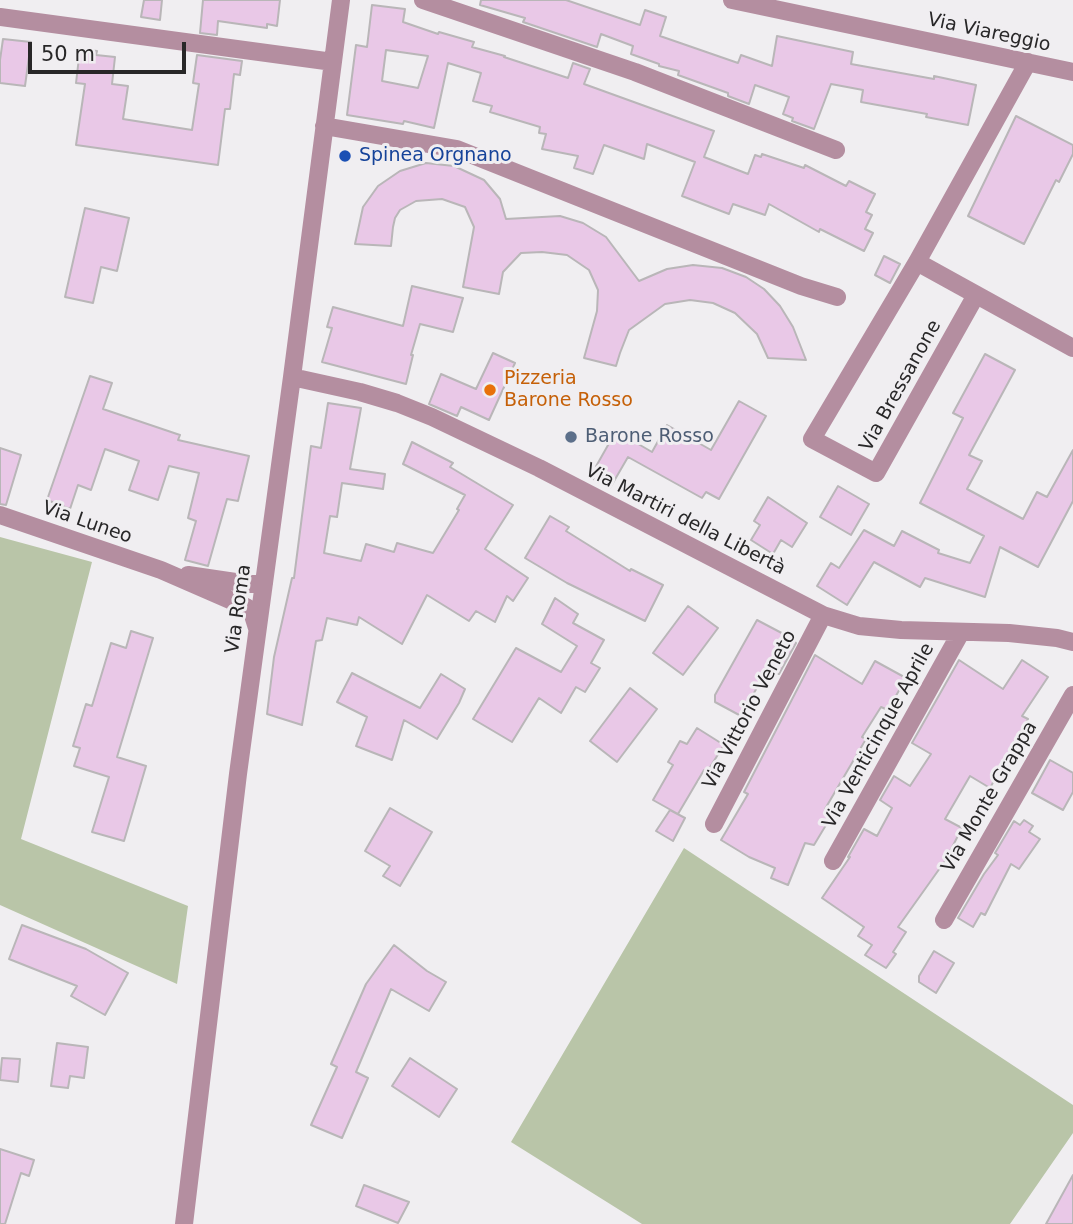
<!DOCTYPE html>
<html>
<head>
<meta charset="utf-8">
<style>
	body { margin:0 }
	#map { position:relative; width:1073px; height:1224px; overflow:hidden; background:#f0eef1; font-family:"DejaVu Sans",sans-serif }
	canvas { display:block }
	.scale { position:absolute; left:28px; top:42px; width:158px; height:32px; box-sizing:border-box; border:4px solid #282728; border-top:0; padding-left:9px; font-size:21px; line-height:24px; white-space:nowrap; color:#282728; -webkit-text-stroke:5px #f0eef1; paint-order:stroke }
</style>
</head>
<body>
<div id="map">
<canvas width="1073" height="1224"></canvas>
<div class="scale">50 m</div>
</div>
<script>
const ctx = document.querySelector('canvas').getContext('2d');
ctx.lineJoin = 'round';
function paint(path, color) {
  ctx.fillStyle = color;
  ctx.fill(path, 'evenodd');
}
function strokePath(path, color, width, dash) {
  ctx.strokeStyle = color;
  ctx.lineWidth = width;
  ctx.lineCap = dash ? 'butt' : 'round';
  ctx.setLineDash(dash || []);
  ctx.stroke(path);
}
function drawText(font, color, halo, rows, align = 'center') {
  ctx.font = font + ' "DejaVu Sans",sans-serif';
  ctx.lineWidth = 6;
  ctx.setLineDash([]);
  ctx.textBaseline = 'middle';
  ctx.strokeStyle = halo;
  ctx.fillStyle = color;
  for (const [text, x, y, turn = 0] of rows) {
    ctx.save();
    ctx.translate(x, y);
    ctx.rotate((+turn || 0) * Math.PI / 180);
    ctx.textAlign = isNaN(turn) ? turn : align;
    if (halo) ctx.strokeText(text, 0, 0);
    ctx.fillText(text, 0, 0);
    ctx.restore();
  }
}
paint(new Path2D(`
	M0 537 92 562 21 839 188 906 177 984 0 905Z
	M684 848 1073 1105V1133L1010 1224H642L511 1142Z`), '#b9c5a8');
const building = new Path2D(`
	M144 0H162L160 20 141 17Z
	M203 0H280L277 26 267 24V28L218 21 217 35 200 33Z
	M481 0H566L640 25 645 10 666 17 660 36 738 63 741 55 772 66 777 36 853 52 851 64 934 79V76L976 85 968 125 926 117 927 114 861 102 863 90 831 84 814 129 792 121 793 118 783 114 789 97 755 85 749 104 728 96V93L678 75 679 71 659 66V64L631 54 633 46 601 34 597 47 523 22 525 18 480 5Z
	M372 5 405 9 403 22 438 34 439 32 474 42 472 47 505 56 504 57 568 78 573 63 590 69 584 84 714 131 704 157 748 174 755 155 761 157 762 154 804 168 805 165 846 186 849 181 875 194 866 212 872 215 865 229 873 233 864 251 820 229 819 232 769 204 765 215 733 204 729 214 682 196 695 162 647 144 644 159 604 145 593 174 574 168 578 156 542 149 546 134 539 133 540 127 490 112 492 106 473 101 481 73 448 63 434 128 404 121 403 124 347 115 356 45 367 47ZM386 50 428 56 418 88 382 81Z
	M3 39 31 42 25 86 0 83V60Z
	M80 49 97 51 96 55 115 57 112 84 128 86 123 119 192 130 199 84 193 83 197 55 242 61 240 75 234 74 230 109H225L218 165 76 145 85 84 76 83Z
	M1016 116 1073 145V154L1059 182 1056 180 1024 244 968 216Z
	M426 163 454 166 484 180 500 199 506 219 560 216 583 223 606 237 639 281 667 269 693 265 722 268 746 277 764 289 780 306 793 327 806 360 768 358 757 334 735 313 713 303 690 300 665 304 629 330 620 353 616 366 584 358 597 311 598 290 589 270 567 255 542 252 521 253 503 272 499 294 463 287 474 227 465 207 442 199 416 201 400 210 395 218 393 227 391 246 355 244 363 207 378 186 400 171Z
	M85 208 129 218 117 271 101 267 93 303 65 297Z
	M884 256 900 264 890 283 875 275Z
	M412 286 463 298 453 332 420 324 411 355H413L406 384 322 362 332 328 327 327 333 307 403 326Z
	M493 353 515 363 489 420 461 407 457 416 429 404 441 374 476 389Z
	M985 354 1015 370 969 455 982 461 967 489 1023 519 1037 492 1047 497 1073 450V501L1038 567 1000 547 985 597 925 578 920 587 874 562 847 605 817 586 831 563 839 568 864 530 894 546 902 531 939 550 938 553 970 563 984 536 920 503 963 418 953 413Z
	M90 376 112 383 103 409 180 435 178 440 249 456 238 501 227 499 208 566 185 560 196 521 188 518 199 473 169 466 158 500 129 490 139 461 105 449 91 490 78 485 70 509 47 500Z
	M739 401 766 416 719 499 706 492 702 498 628 457 610 488 590 477 616 431 652 452 667 425 711 450Z
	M328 403 361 408 350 469 385 474 383 489 342 483 337 517 330 516 324 553 361 561 366 544 394 552 397 543 433 553 459 510 457 509 465 495 403 464 412 442 453 463 450 467 513 505 485 549 528 578 513 601 507 596 495 622 476 611 469 621 427 595 402 644 359 617 357 625 327 618 322 640 316 641 302 725 267 714 274 657 292 578H294L311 446 321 448Z
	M0 448 21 455 6 505 0 504Z
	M838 486 869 504 851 535 820 517Z
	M768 497 807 523 792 547 781 540 773 554 751 540 760 525 754 521Z
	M550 516 569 527 566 531 630 571 631 569 663 585 645 621 567 583 525 558Z
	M555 598 578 614 573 623 604 640 591 663 600 668 585 692 576 687 561 713 539 698 512 742 473 719 516 648 561 672 577 646 542 624Z
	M688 606 718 628 683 675 653 653Z
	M757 620 793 639 796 643 779 674 768 668 741 716 715 702V695Z
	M131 631 153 638 117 757 146 766 124 841 92 832 109 777 74 766 80 748 73 746 86 704 92 706 111 643 126 648Z
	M815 655 862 684 875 661 906 678 888 710 881 707 862 737 866 739 825 809 832 815 814 845 805 843 788 885 771 878 775 868 749 857 721 840 748 794 744 792Z
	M959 660 1003 689 1022 660 1048 677 1022 716 1028 719 990 788 970 776 945 819 962 828 945 861 898 927 906 932 893 952 896 954 886 968 865 955 872 945 858 936 864 927 822 898 850 857H848L864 829 877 836 892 808 880 800 894 776 910 786 931 754 912 743Z
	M352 673 420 708 441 674 465 689 459 703 437 739 404 720 392 760 356 746 367 717 337 702Z
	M630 688 657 709 617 762 590 741Z
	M697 728 724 745 707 772 704 770 678 814 653 800 673 765 668 762 680 741 687 744Z
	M1050 760 1073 773V792L1063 810 1032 793Z
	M390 808 432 832 400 886 383 876 390 866 365 851Z
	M670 810 685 818 673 841 656 831Z
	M1024 820 1033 826 1029 832 1040 839 1019 869 1011 864 985 915 981 913 973 927 958 918 984 874 998 855 995 853 1014 821 1020 825Z
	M22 925 86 949 128 973 105 1015 71 996 77 986 9 959Z
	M394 945 427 971 446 982 429 1011 391 989 356 1072 368 1078 342 1138 311 1125 337 1067 331 1064 366 984Z
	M934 951 954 963 936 993 919 982V976Z
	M57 1043 88 1047 84 1078 70 1076 68 1088 51 1086Z
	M2 1058 20 1059 18 1082 0 1080Z
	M410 1058 457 1089 439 1117 392 1086Z
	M0 1149 34 1160 29 1176 21 1173 5 1224H0Z
	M1073 1175V1224H1046Z
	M364 1185 409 1202 398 1223 356 1206Z`);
paint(building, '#e9c8e7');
strokePath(building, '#b9b6b8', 2);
strokePath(new Path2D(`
	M423 0 635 72 836 150
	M732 0 1073 72
	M0 17 333 62
	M324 126 457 149 801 286 837 297
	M917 262 1073 348
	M976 295 876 473 812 439 917 262 1028 62
	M292 377 360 392 397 403 432 417 539 468 823 615 859 626 901 630 1009 633 1057 638 1073 642
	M0 515 161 570 246 607 252 612 257 628
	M188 575 249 584H264
	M714 824 823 615
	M833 861 961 632
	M944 920 1073 695
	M184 1224 238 774 292 377 341 0`), '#b48ea0', 18);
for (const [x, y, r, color] of [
	[345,156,7,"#1a4fb4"],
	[490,390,7,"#e8710a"],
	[571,437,7,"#5c6f8a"]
]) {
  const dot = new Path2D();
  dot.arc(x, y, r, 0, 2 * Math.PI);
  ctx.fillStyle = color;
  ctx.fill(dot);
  strokePath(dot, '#f0eef1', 2.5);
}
drawText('19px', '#282728', '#f0eef1', [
	["Via Viareggio",989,33,12],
	["Via Bressanone",901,386,-61],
	["Via Martiri della Libertà",685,520,27],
	["Via Luneo",87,523,19],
	["Via Roma",239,609,-82],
	["Via Vittorio Veneto",750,710,-62],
	["Via Venticinque Aprile",879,736,-61],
	["Via Monte Grappa",990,797,-60]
]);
drawText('19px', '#164399', '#f0eef1', [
	["Spinea Orgnano",359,156]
], 'left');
drawText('19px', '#c56008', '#f0eef1', [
	["Pizzeria",504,379],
	["Barone Rosso",504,401]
], 'left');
drawText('19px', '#4e5e75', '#f0eef1', [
	["Barone Rosso",585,437]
], 'left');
</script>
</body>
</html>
